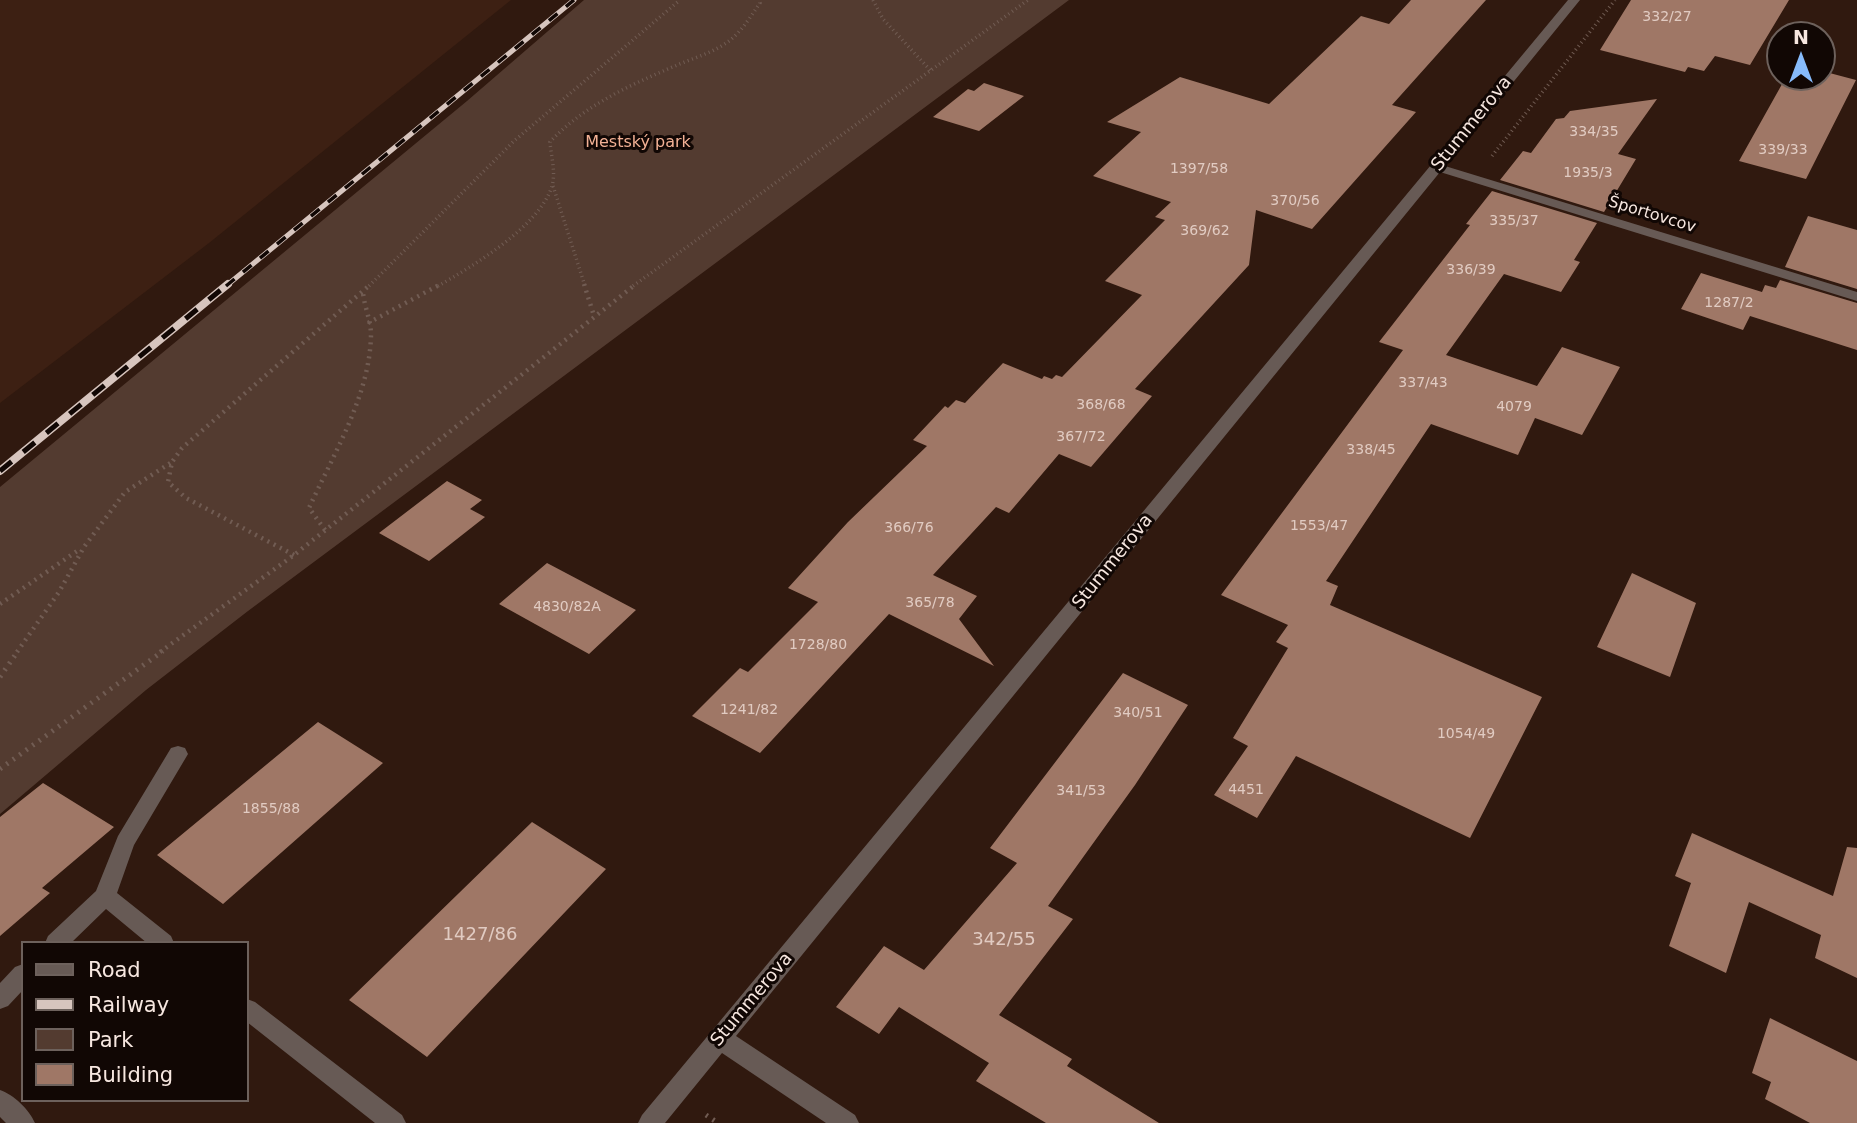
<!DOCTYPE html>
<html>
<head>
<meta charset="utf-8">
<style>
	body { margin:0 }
	#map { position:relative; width:1857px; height:1123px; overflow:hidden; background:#30190f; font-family:"DejaVu Sans",sans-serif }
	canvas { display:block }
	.legend { position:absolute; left:21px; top:941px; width:228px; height:161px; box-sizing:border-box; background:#110704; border:2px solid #6d615c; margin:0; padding:9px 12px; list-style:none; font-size:21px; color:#f7e7e0 }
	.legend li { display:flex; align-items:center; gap:14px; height:35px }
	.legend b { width:35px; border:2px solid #6d615c }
	.north { position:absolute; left:1766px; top:21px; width:70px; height:70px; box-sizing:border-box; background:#110704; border:2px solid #6d615c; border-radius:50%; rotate:0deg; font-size:19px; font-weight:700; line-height:28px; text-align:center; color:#f7e7e0 }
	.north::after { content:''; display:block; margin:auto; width:24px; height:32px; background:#87bbfb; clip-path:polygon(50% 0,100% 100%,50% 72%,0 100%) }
</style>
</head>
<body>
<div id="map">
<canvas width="1857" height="1123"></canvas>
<ul class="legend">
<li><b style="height:9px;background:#675a55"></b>Road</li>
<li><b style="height:9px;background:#d7c5be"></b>Railway</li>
<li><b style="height:19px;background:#533b30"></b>Park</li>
<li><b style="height:19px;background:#9f7766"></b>Building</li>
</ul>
<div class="north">N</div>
</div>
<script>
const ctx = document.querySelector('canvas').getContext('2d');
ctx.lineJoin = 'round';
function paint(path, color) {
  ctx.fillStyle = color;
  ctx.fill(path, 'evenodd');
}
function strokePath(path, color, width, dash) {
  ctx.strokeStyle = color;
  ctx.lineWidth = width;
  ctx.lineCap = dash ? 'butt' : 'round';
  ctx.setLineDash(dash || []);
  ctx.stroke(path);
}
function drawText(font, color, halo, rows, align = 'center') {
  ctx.font = font + ' "DejaVu Sans",sans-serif';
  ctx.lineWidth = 6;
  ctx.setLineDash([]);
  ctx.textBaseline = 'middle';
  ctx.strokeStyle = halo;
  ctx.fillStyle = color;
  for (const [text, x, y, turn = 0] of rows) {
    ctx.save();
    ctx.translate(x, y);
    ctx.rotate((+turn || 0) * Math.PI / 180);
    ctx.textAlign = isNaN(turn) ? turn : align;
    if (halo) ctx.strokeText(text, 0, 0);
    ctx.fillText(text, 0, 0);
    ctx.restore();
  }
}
paint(new Path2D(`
	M0 0H511L209 243 0 403Z`), '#3d2013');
paint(new Path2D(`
	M584 0H1069L248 611 146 690 0 814V487L467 101Z`), '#533b30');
paint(new Path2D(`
	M1411 0H1486L1392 105 1416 112 1312 229 1256 210 1249 265 1135 389 1152 396 1091 467 1059 454 1009 513 996 507 933 575 977 596 959 619 994 666 889 614 760 753 692 716 740 668 748 672 818 602 788 588 848 522 927 446 913 440 945 406 948 408 956 400 965 403 1003 363 1042 379 1044 376 1052 379 1056 375 1062 377 1142 295 1105 281 1165 220 1155 217 1171 202 1093 176 1141 132 1107 122 1180 77 1269 104 1361 16 1389 24Z
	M1631 0H1789L1750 65 1715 56 1704 71 1688 67 1685 72 1600 50Z
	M1822 71 1856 80 1806 179 1739 161 1786 77H1822Z
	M984 83 1024 96 979 131 933 117 968 89 974 91Z
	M1657 99 1618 154 1636 159 1604 212 1500 180 1523 151 1531 153 1556 119 1564 118 1570 111Z
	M1492 191 1597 223 1574 260 1580 262 1561 292 1504 274 1446 355 1537 386 1562 347 1620 367 1582 435 1535 418 1518 455 1431 424 1326 581 1338 586 1330 605 1542 697 1470 838 1296 756 1257 818 1214 795 1248 746 1233 738 1288 648 1276 642 1288 625 1221 595 1403 350 1379 342 1470 225 1466 224Z
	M1808 216 1857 230V289L1785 267Z
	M1701 273 1762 292 1765 285 1776 288 1780 280 1857 303V350L1750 316 1743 330 1681 309Z
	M447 481 482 500 470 509 485 517 429 561 379 533Z
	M547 563 636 610 589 654 499 604Z
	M1632 573 1696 603 1670 677 1597 647Z
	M1123 673 1188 705 1135 785 1048 906 1073 919 999 1015 1072 1059 1067 1066 1159 1123H1046L976 1081 989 1063 899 1007 879 1034 836 1007 884 946 924 970 1017 863 990 848Z
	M318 722 383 763 223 904 157 855Z
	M43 783 114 827 42 888 50 893 0 936V817Z
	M532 822 606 869 427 1057 349 1000Z
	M1692 833 1833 896 1847 847 1857 848V978L1815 958 1821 935 1749 902 1726 973 1669 946 1691 883 1675 876Z
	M1770 1018 1857 1061V1123H1810L1765 1099 1771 1082 1752 1073Z`), '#9f7766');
strokePath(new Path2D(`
	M873 0 883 19 931 71
	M1492 156 1615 0
	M553 186 585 286
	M369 286 514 141 680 0
	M438 286C473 266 540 226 552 186 556 172 551 156 550 142 583 106 630 85 675 66 693 58 713 53 729 41 742 31 751 16 760 3L758 0
	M633 286 1028 0`), '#715c53', 3.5, [1, 3.5]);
strokePath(new Path2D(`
	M584 284 594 316
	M368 323 441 284
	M325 530 309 508C333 455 370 395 371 335 371 320 364 306 363 292
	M294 555 186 498 168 482 172 462 182 448 371 284
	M0 604 80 549
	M17 652 59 592 84 547 125 492 172 462
	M160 652 294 555 636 284`), '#715c53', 4.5, [2, 5]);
strokePath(new Path2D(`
	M0 677 18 651
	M0 769 163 651
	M706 1115 718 1123`), '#715c53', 5, [2, 6]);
paint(new Path2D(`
	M1568 0H1580L1445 166 1857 292V301L1440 172 736 1036 855 1115 859 1123H826L722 1053 665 1123H638L642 1115Z
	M178 746 185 748 188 754 134 845 117 893 171 936 174 943H147L106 909 71 943H45L48 936 96 891 118 836 171 748Z
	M23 964V990L8 1006 0 1009V983L15 967Z
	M247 999 255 1002 402 1115 406 1123H375L247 1022Z
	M0 1090C14 1095 29 1109 35 1123H6L0 1117Z`), '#675a55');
const railFar1 = new Path2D(`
	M226 286 574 0`);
const rail = new Path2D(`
	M0 471 228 284`);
strokePath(railFar1, '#d7c5be', 5);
strokePath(rail, '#d7c5be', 8);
strokePath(railFar1, '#110704', 3.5, [11]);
strokePath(rail, '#110704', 5, [15]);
drawText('14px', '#e1cbc2', null, [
	["332/27",1667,17],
	["334/35",1594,132],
	["339/33",1783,150],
	["1397/58",1199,169],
	["1935/3",1588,173],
	["370/56",1295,201],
	["335/37",1514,221],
	["369/62",1205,231],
	["336/39",1471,270],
	["1287/2",1729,303],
	["337/43",1423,383],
	["368/68",1101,405],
	["4079",1514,407],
	["367/72",1081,437],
	["338/45",1371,450],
	["1553/47",1319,526],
	["366/76",909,528],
	["365/78",930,603],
	["4830/82A",567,607],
	["1728/80",818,645],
	["1241/82",749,710],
	["340/51",1138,713],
	["1054/49",1466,734],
	["4451",1246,790],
	["341/53",1081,791],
	["1855/88",271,809]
]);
drawText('16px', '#f3b195', '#110704', [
	["Mestský park",638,143]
]);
drawText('16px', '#f7e7e0', '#110704', [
	["Športovcov",1652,215,17]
]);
drawText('18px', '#f7e7e0', '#110704', [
	["Stummerova",1472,124,-51],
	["Stummerova",1113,562,-51],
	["Stummerova",752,1000,-50]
]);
drawText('18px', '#e1cbc2', null, [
	["1427/86",480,935],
	["342/55",1004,940]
]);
</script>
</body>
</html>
